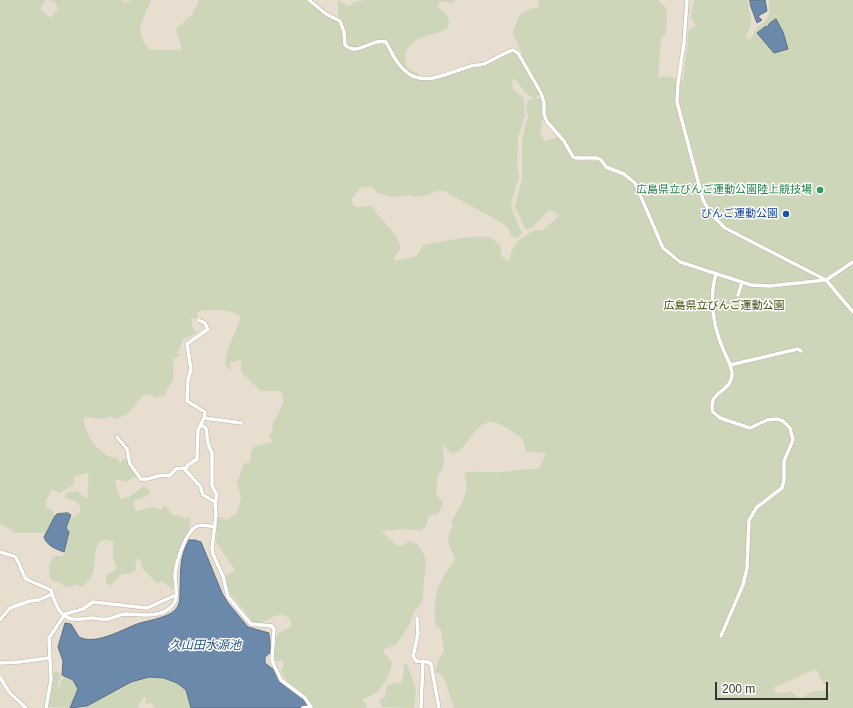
<!DOCTYPE html>
<html>
<head>
<meta charset="utf-8">
<style>
	body { margin:0 }
	#map { position:relative; width:853px; height:708px; overflow:hidden; background:#e8ded0; font-family:Helvetica,sans-serif }
	canvas { display:block }
	.scale { position:absolute; left:715px; top:682px; width:113px; height:18px; box-sizing:border-box; border:2px solid #38342e; border-top:0; padding-left:5px; font-size:12px; line-height:14px; white-space:nowrap; color:#38342e; -webkit-text-stroke:3px #fff; paint-order:stroke }
</style>
</head>
<body>
<div id="map">
<canvas width="853" height="708"></canvas>
<div class="scale">200 m</div>
</div>
<script>
const ctx = document.querySelector('canvas').getContext('2d');
ctx.lineJoin = 'round';
function paint(path, color) {
  ctx.fillStyle = color;
  ctx.fill(path, 'evenodd');
}
function strokePath(path, color, width, dash) {
  ctx.strokeStyle = color;
  ctx.lineWidth = width;
  ctx.lineCap = dash ? 'butt' : 'round';
  ctx.setLineDash(dash || []);
  ctx.stroke(path);
}
function drawText(font, color, halo, rows, align = 'center') {
  ctx.font = font + ' Helvetica,"Noto Sans JP",sans-serif';
  ctx.lineWidth = 3;
  ctx.setLineDash([]);
  ctx.textBaseline = 'middle';
  ctx.strokeStyle = halo;
  ctx.fillStyle = color;
  for (const [text, x, y, turn = 0] of rows) {
    ctx.save();
    ctx.translate(x, y);
    ctx.rotate((+turn || 0) * Math.PI / 180);
    ctx.textAlign = isNaN(turn) ? turn : align;
    if (halo) ctx.strokeText(text, 0, 0);
    ctx.fillText(text, 0, 0);
    ctx.restore();
  }
}
paint(new Path2D(`
	M0 0H46L40 9 51 18 58 9 55 2 49 0H122L125 3 132 0H151L140 27 143 41 150 50H182L176 29 192 15 199 0H307L339 22 348 48 358 51 375 42 386 43 407 74 427 79 473 66H482L513 51C523 57 523 66 528 75 532 82 537 86 540 94L535 99 540 98C544 109 543 122 540 133L545 141 559 137 570 156 576 161H597L598 157 575 155C571 150 569 145 565 139 560 132 551 127 547 118 545 112 547 106 545 100 541 87 537 84 531 74 523 61 521 47 513 35 517 16 519 10 540 7L538 4 540 0H658L667 9 666 34 661 39 658 78 666 76 683 81 689 30 696 26 691 17 694 0H748C748 13 756 24 746 35L747 39 752 38C758 17 772 29 769 0H853V708H454L444 678 435 670 439 659 444 652 441 630 436 626C432 597 437 583 455 560 451 545 443 541 453 526L451 522C461 506 471 491 464 473 477 470 489 473 502 472 515 471 526 468 539 469L546 454 538 452H526L523 439C485 411 486 419 459 452L451 453 443 445 444 466 438 476 436 494 443 503 438 514 428 515 427 525 421 531 407 529 381 531 397 545 401 546 409 541 417 544 419 548H421L426 560 422 602 414 612 410 624 396 645 384 649 383 652 392 662C389 680 380 694 362 699L367 705 366 708H310L314 706 288 683 281 671 284 663 281 660 277 662 274 657 277 634 291 627V620C278 607 271 622 255 625L227 589 226 576 235 570 216 542 217 516 227 520 237 513 241 497 237 482 244 464 250 462 251 452 255 446 273 442 268 434H271L273 430 272 425C277 415 288 403 281 391H261L241 372V360L230 362 231 371 226 366C225 347 237 334 240 316 229 309 209 309 197 312L198 318H191L192 326 197 333 183 339 179 350 175 353 180 354 173 360C173 371 176 381 167 389L166 395 155 398 150 394 142 396 128 414 116 419 111 416 102 419 84 417C82 432 100 458 117 458L120 463 124 459H127L139 478 134 477 125 482 119 479 115 481 120 499 129 497 144 486 151 492 147 496 133 501 136 511 154 507 161 510 165 505 173 515H178L186 519 190 517V530L175 562 173 590 162 581 157 583 142 568 140 559H137L135 571 129 574H122L110 586 106 583V576L117 568 113 558V541C91 535 97 558 93 572 91 579 87 582 82 587L77 584 69 587H65L61 583 51 580C49 571 47 563 54 556H65L64 552 69 532 66 528 71 519 80 512V506L76 502 65 498 66 493 78 491 84 497 88 498C87 489 89 481 88 473L74 476 73 485 59 493 52 489 45 503 47 508 52 511 55 516 48 533H15L0 523ZM512 78C521 84 524 95 535 98L528 101 526 106 528 116 522 140V179L515 207 526 230 533 227 548 211H554L559 216 543 230 533 231 519 240 512 250 509 262 501 256V246C498 244 495 240 491 238 478 233 438 243 423 245L417 256 396 261 394 258 401 248 396 236 371 206 355 207 351 200 360 188 370 186 378 193 394 197 408 195 417 197 428 195 437 191H444L502 223 508 228 511 236 518 238 522 233 513 213 511 203 519 177 517 165 518 138 525 115 524 99 513 89ZM816 669 823 683 830 687V693C819 689 810 690 801 699L791 692 778 693 773 688Z
	M338 0 349 7 354 2 365 0H456L452 3 445 1 438 3 439 8 448 16 449 24 446 30C425 37 399 39 407 68L419 74 416 77C401 70 395 55 386 41L375 40 353 50 345 44 340 21 338 18Z
	M407 664 416 689 414 708 382 707 379 700 385 697 387 685 402 682 404 671 403 665Z
	M56 671 61 676 57 686 60 687 61 681 69 671 79 685 80 708 48 707 53 673Z
	M150 673 183 682 194 708H155L152 703 145 704 146 698 144 697 138 704 139 708H83L102 693Z`), '#cdd6b9');
const water = new Path2D(`
	M750 0H765L767 11 758 16 762 20 757 23 751 7Z
	M776 19 783 32 788 49 774 53 757 33 766 26 768 27 769 24Z
	M68 513 71 515 66 528 69 532 64 552C56 549 47 546 44 537L55 516 57 514Z
	M189 540H195L201 542 222 593 228 603 248 627 269 633 271 652 265 657V663L274 670 281 682 303 699 307 705 298 708H191L186 690 177 683 164 678 149 677 131 682 87 706 70 708 78 689 73 680 62 675 63 661 58 647 65 623 71 624 79 637C97 646 124 628 140 623 150 620 173 617 178 606 180 602 180 595 180 591 181 572 179 557 189 540Z`);
paint(water, '#6b89aa');
strokePath(water, '#5c7085', 1);
const minor = new Path2D(`
	M309 0 326 14 340 21 344 32 345 45C358 57 370 38 386 42 392 53 398 67 409 74 427 86 453 71 471 66 476 64 481 66 486 63 495 59 503 53 513 50L518 53 541 93 544 103V114L547 122 564 141 573 157 576 158H597L601 160 606 167 624 174 635 183 663 248 680 262 751 285 770 286 826 280 853 262
	M687 0 684 43 678 83 677 102 703 200 712 215 725 228 826 280 853 312
	M716 274C709 297 713 326 723 349 726 357 732 365 732 374 732 393 707 390 713 412L720 418 750 428 767 420 777 419 783 421 790 428 793 440 784 461V480L782 488 757 507 749 520 747 568 743 585 721 636
	M738 295 742 282
	M199 320 205 323 208 329 187 344 191 369 188 380 187 401 205 412 204 418
	M730 365 798 349 801 351
	M241 423 204 418 198 430 197 459 188 465 185 470 200 486 203 495 215 502 216 515 212 548 213 554 223 576 228 597 251 624 272 626 274 629 272 660 274 665 281 680 305 698 311 707
	M201 425 206 428 208 444 212 453V486L217 495 215 502
	M117 437 127 449 130 464 141 479C152 481 158 472 169 476L176 469 185 468
	M0 552 16 557 25 578 28 580 51 590C53 598 58 612 65 616 74 622 82 618 92 618 97 618 102 620 107 619 113 619 118 615 124 614 139 614 159 619 171 607 180 599 175 585 175 575 176 563 185 532 197 526 202 524 210 526 215 527
	M417 618 418 634 413 656 416 661 428 662 431 664 439 708
	M0 620 10 608 30 601 39 600 52 594
	M0 663 19 662 49 658 50 655
	M0 677 9 692 26 708
	M46 708 51 680 49 638 65 614 83 609 93 602 147 608 176 595
	M303 708 311 707
	M421 708 423 661`);
strokePath(minor, '#baafa2', 4.5);
strokePath(minor, '#fff', 3.5);
for (const [x, y, r, color] of [
	[820,190,4,"#2e9e5b"],
	[786,214,4,"#1a4fb4"]
]) {
  const dot = new Path2D();
  dot.arc(x, y, r, 0, 2 * Math.PI);
  ctx.fillStyle = color;
  ctx.fill(dot);
  strokePath(dot, '#fff', 1.5);
}
drawText('11px', '#27864d', '#fff', [
	["広島県立びんご運動公園陸上競技場",812,190]
], 'right');
drawText('11px', '#164399', '#fff', [
	["びんご運動公園",778,214]
], 'right');
drawText('11px', '#3e4c05', '#fff', [
	["広島県立びんご運動公園",724,306]
]);
drawText('italic 12px', '#224f7d', '#fff', [
	["久山田水源池",205,646]
]);
</script>
</body>
</html>
